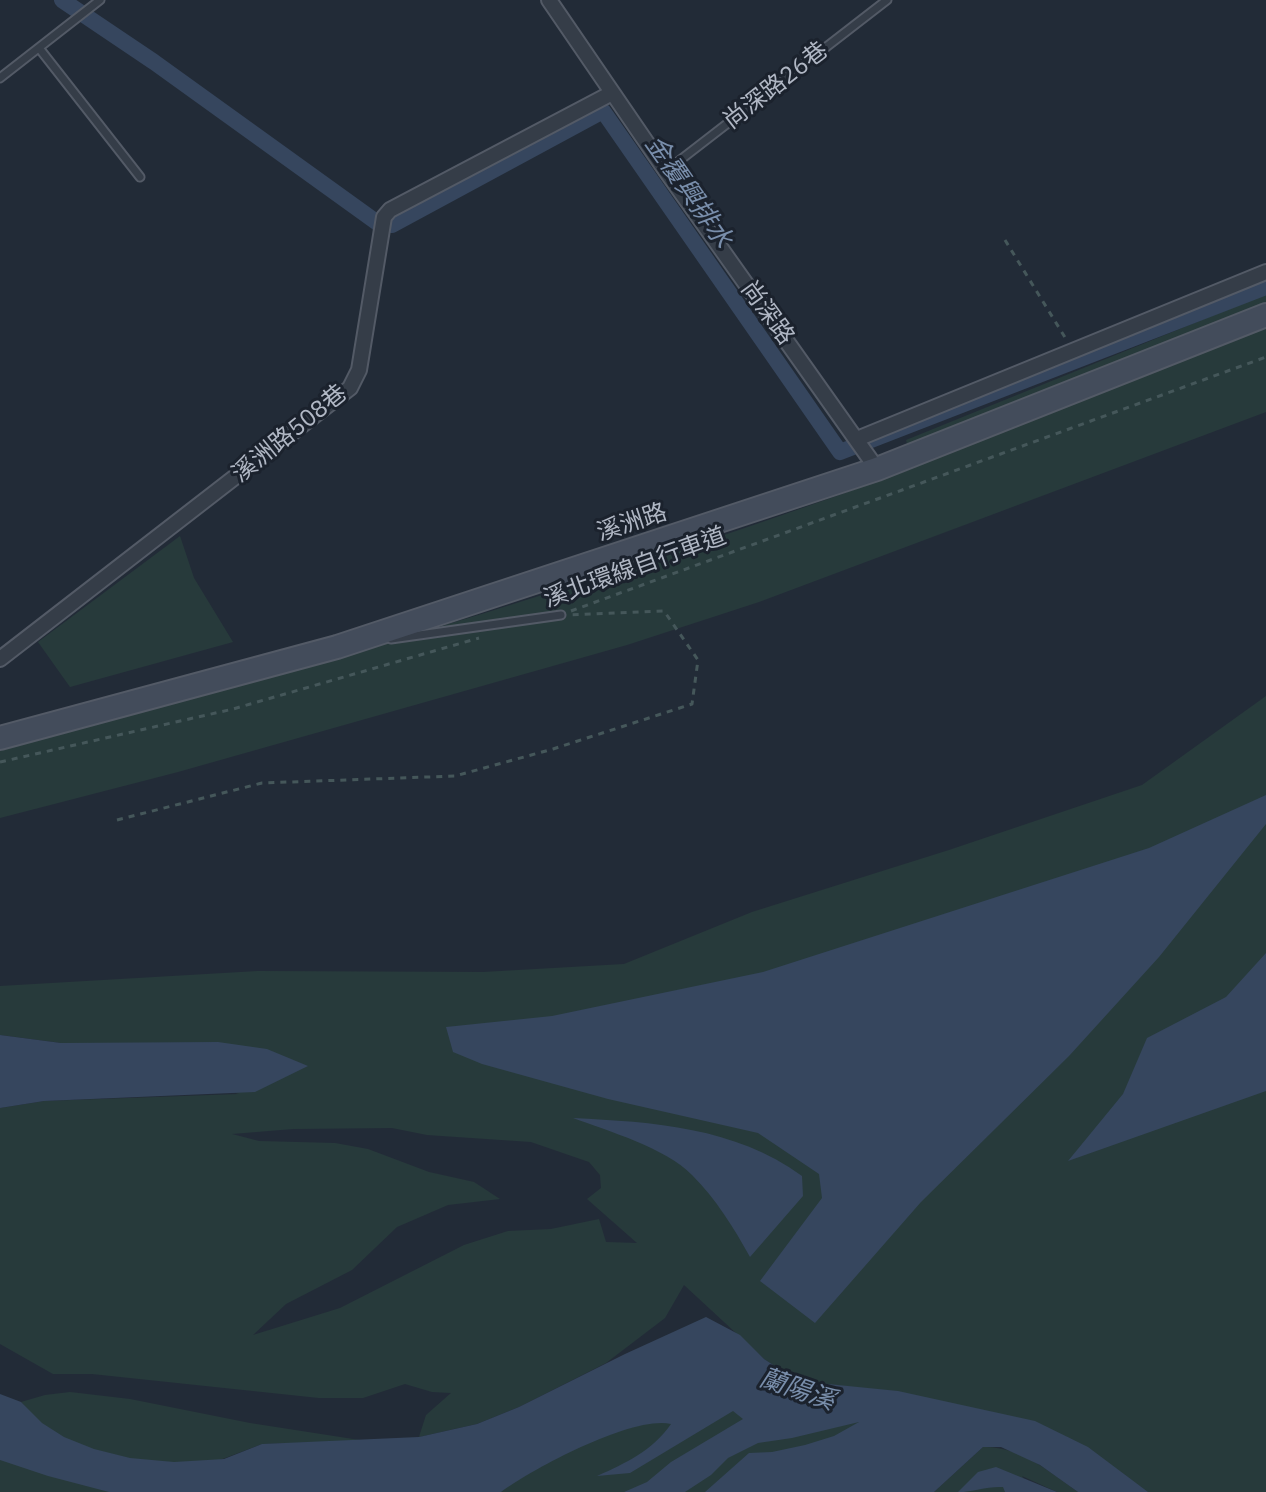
<!DOCTYPE html>
<html>
<head>
<meta charset="utf-8">
<style>
	body { margin:0 }
	canvas { display:block; background:#222b37 }
</style>
</head>
<body>
<canvas width="1266" height="1492"></canvas>
<script>
const ctx = document.querySelector('canvas').getContext('2d');
ctx.lineJoin = 'round';
function paint(path, color) {
  ctx.fillStyle = color;
  ctx.fill(path, 'evenodd');
}
function strokePath(path, color, width, dash) {
  ctx.strokeStyle = color;
  ctx.lineWidth = width;
  ctx.lineCap = dash ? 'butt' : 'round';
  ctx.setLineDash(dash || []);
  ctx.stroke(path);
}
function drawText(font, color, halo, rows, align = 'center') {
  ctx.font = font + ' "IBM Plex Sans","Noto Sans TC",sans-serif';
  ctx.lineWidth = 6;
  ctx.setLineDash([]);
  ctx.textBaseline = 'middle';
  ctx.strokeStyle = halo;
  ctx.fillStyle = color;
  for (const [text, x, y, turn = 0] of rows) {
    ctx.save();
    ctx.translate(x, y);
    ctx.rotate((+turn || 0) * Math.PI / 180);
    ctx.textAlign = isNaN(turn) ? turn : align;
    if (halo) ctx.strokeText(text, 0, 0);
    ctx.fillText(text, 0, 0);
    ctx.restore();
  }
}
paint(new Path2D(`
	M1266 294V412L759 602 627 645 178 772 0 818V746C113 716 226 687 339 656 533 601 725 537 914 468L906 440Z
	M180 536 194 578 233 642 70 687 38 642Z
	M1266 696V1492H1126L1034 1427 792 1377 764 1359 684 1285 665 1318 606 1363 519 1407 477 1424 419 1437 426 1415 451 1393 432 1392 405 1384 363 1398H319L92 1374H53L0 1344V1108L44 1101 239 1094 61 1043 0 1035V986L258 971 483 972 624 964 752 912 949 850 1142 785ZM392 1128 427 1135 531 1142 589 1162 600 1175 601 1188 587 1199 637 1243 606 1242 599 1219 551 1229 508 1231 464 1245 340 1308 253 1335 286 1304 352 1270 397 1227 448 1205 500 1199 474 1182 429 1172 368 1149 335 1143 259 1141 232 1134 293 1129Z
	M70 1392 130 1399 250 1423 366 1441 262 1444 196 1469 157 1474 56 1441 21 1402 45 1395Z
	M689 1400 864 1421 785 1492H499L517 1472Z
	M983 1447C1020 1446 1050 1472 1078 1492H1057L1022 1476 1033 1492H934Z
	M0 1448 118 1492H0Z`), '#273a3b');
paint(new Path2D(`
	M1266 795V824L1159 957 1069 1056 921 1202 815 1323 760 1281 822 1198 819 1174 758 1133 608 1099 482 1064 453 1052 446 1027 552 1016 763 972 1149 848Z
	M1266 953V1091L1068 1161 1123 1094 1147 1038 1226 997Z
	M0 1035 61 1043 218 1042 267 1049 308 1066 255 1092 44 1101 0 1108Z
	M573 1118C653 1122 735 1127 802 1176L803 1196 750 1257C734 1228 716 1199 692 1175 666 1148 608 1131 573 1118Z
	M706 1317 740 1335 764 1359 792 1377 818 1383 898 1391 1035 1421 1088 1447 1148 1492H1078L1040 1465 1001 1447H983L934 1492H705L749 1453 772 1452 805 1445 834 1436 859 1422 792 1438 758 1443 728 1458 711 1475 685 1492H624L647 1482 671 1462 743 1419 733 1411 630 1473 597 1476C626 1463 652 1451 671 1424 633 1415 532 1469 501 1492H109L48 1476 0 1460V1394L21 1402 42 1423 64 1437 94 1449 130 1458 174 1462 224 1459 262 1444 419 1437 477 1424 519 1407 625 1354Z
	M996 1467 1057 1492H1005L1003 1487C987 1486 974 1492 958 1492L978 1472Z`), '#36465e');
strokePath(new Path2D(`
	M62 0 154 62 379 224 392 225 603 111 840 452 1266 287`), '#36465e', 16);
const lane = new Path2D(`
	M39 48 140 177
	M0 78 100 0
	M666 171 887 0
	M391 639 561 615`);
const street = new Path2D(`
	M549 0 666 171 877 469
	M857 439 1266 272
	M0 659 350 388 359 370 384 217 390 210 612 93`);
const secondary = new Path2D(`
	M0 738 337 647 877 469 1266 315`);
strokePath(lane, '#535a66', 11);
strokePath(street, '#535a66', 18);
strokePath(secondary, '#535a66', 26);
strokePath(new Path2D(`
	M1005 240 1066 339
	M571 611 1266 357
	M0 762 233 709 479 638
	M117 820 262 783 455 776 553 749 692 704 698 660 664 611 569 615`), '#45575a', 3, [6, 6]);
strokePath(lane, '#353d48', 7);
strokePath(street, '#353d48', 14);
strokePath(secondary, '#434c5b', 22);
drawText('24px', '#b0b7c4', '#1b222d', [
	["尚深路26巷",776,86,-38],
	["尚深路",767,313,54],
	["溪洲路508巷",290,434,-39],
	["溪洲路",632,523,-18],
	["溪北環線自行車道",635,568,-20]
]);
drawText('italic 26px', '#798eab', '#1b222d', [
	["金覆興排水",688,192,55],
	["蘭陽溪",797,1390,19]
]);
</script>
</body>
</html>
